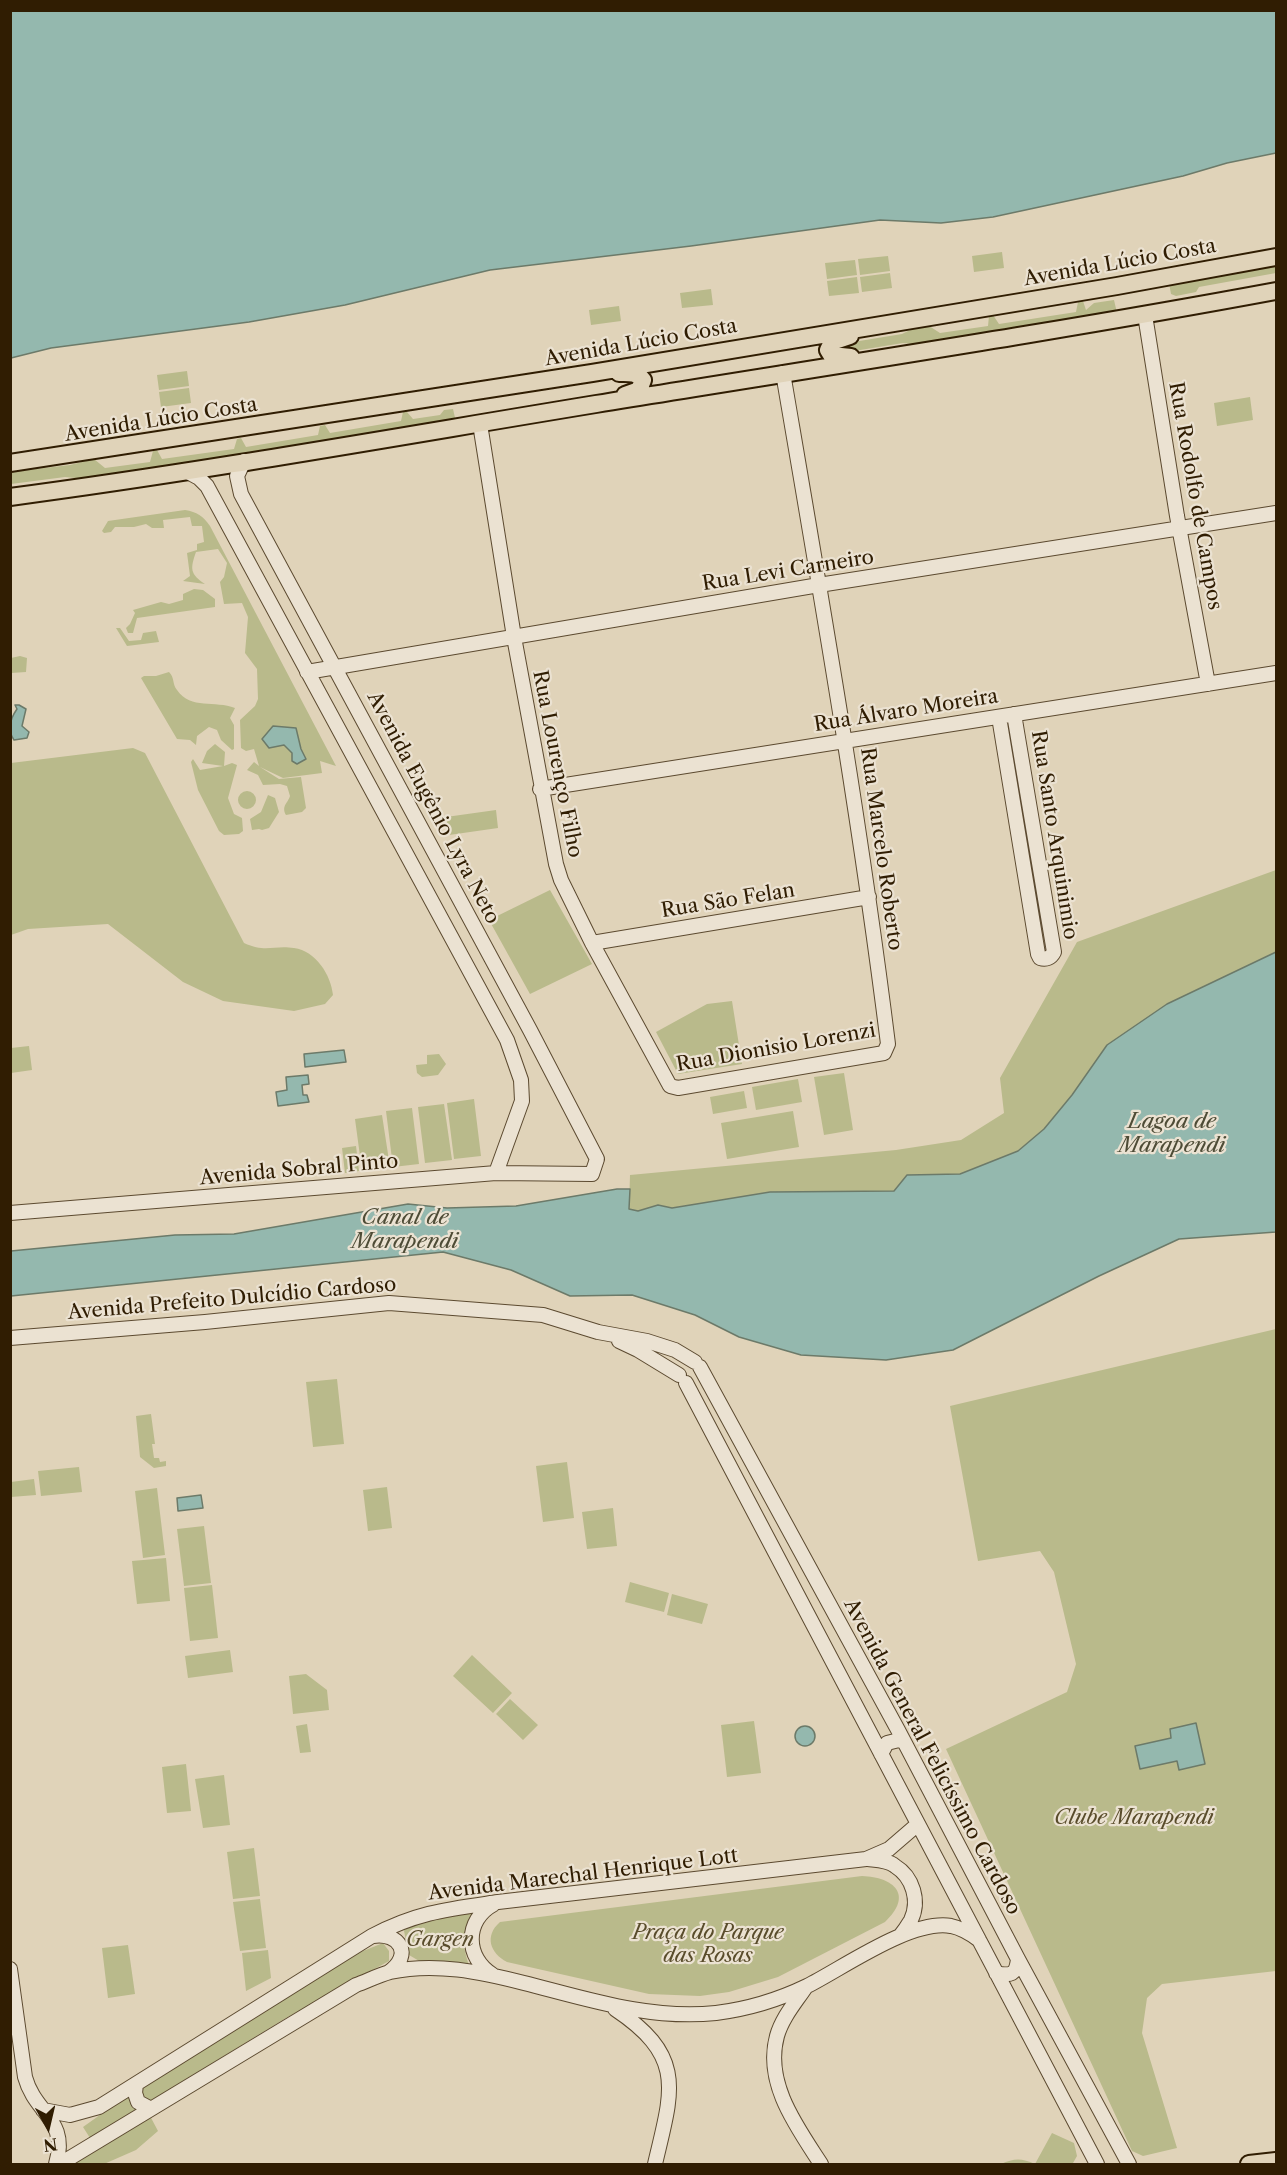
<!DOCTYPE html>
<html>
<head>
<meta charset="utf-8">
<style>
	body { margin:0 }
	#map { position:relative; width:1287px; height:2175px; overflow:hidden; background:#e0d3b9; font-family:"Libre Caslon Text",serif }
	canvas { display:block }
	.frame { position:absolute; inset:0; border:12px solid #301d02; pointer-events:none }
	.north { position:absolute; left:18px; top:2097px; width:60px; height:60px; -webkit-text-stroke:4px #ebe2d2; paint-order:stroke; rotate:172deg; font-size:16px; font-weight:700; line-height:24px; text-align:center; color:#301d02 }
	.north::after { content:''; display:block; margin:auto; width:21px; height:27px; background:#301d02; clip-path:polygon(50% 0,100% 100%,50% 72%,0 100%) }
</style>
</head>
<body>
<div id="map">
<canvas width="1287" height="2175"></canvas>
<div class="frame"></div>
<div class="north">N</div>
</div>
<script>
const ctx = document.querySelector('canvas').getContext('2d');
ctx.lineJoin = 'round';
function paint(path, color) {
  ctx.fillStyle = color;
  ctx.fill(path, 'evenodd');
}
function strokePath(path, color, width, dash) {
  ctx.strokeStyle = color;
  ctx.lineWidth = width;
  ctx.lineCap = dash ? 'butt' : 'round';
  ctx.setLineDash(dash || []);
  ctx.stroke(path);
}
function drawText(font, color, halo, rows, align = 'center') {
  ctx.font = font + ' "Libre Caslon Text",serif';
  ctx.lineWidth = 4.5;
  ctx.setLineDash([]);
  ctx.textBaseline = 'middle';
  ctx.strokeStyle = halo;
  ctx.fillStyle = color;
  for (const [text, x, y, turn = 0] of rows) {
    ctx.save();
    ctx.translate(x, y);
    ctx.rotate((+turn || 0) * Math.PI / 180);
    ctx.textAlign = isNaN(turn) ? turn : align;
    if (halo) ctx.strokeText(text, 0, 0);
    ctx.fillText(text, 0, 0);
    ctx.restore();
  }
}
paint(new Path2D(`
	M1002 252 1004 268 974 272 972 256Z
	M888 256 890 271 860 275 858 259Z
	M855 260 857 275 827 279 825 263Z
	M1276 264V273L1199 287 1196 292 1176 296 1171 294 1169 283Z
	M890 273 892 288 862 292 860 277Z
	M857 277 859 293 829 296 827 281Z
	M711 289 713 305 682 308 680 293Z
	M1114 300 1117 313 921 345 903 343 842 353 839 352 841 344 902 334 918 326 926 324 940 333 988 326 989 316 993 315 999 324 1076 312 1078 302 1083 301 1086 310 1094 303Z
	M619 306 621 321 591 325 589 310Z
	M187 371 189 386 159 390 157 375Z
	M189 388 191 403 161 407 159 392Z
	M1250 397 1253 420 1217 426 1214 403Z
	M453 409 456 422 86 479 65 477 11 484 10 472 70 465 94 459 105 468 150 462 153 451 157 450 162 459 234 449 237 439 241 438 246 447 318 435 320 426 325 425 330 433 401 421 403 412H407L413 419 440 415 444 410Z
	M185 510C197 512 203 516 210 526L336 766 320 761 322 773 283 778 260 767 279 779 301 777 306 808 302 812 286 815C281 806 288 803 290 796L287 786 280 784 263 785 258 775 247 770 254 762 259 766 254 749 246 751 241 748 240 720 255 706 258 699 257 669 245 653 248 617 242 603 224 604 220 582 224 577 227 563 218 549 196 552C190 569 190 574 205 584L183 581 190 576 187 553 197 550V544L204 542 202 526H192L190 517 163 520 164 528H152L146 524 134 527H115L111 532 104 533 102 531 108 521Z
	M194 589 203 590 215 599V607L137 618 133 633H128L126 628 130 624 135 613 133 610 161 602 169 604 183 600V594Z
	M116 628H120L129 641 141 640 143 633 156 631 159 642 127 646Z
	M20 656 27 658 26 672 11 673V658Z
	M169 672C175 678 172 684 177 690 191 710 215 700 235 708L230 718 234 725V749L232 750 221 740 217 730 209 727 197 736 196 745 190 740 177 739 141 678 144 676H156Z
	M215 744 225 752 224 766 232 763 237 765 228 798 234 814 242 818 243 831 239 834 224 835 219 831 198 790 191 762 193 759 200 770 223 766 202 763 207 751Z
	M133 748 145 753 244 943C266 953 273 945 294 948 316 951 331 975 333 995L325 1004 294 1011 223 1001 183 982 108 924 28 929 11 935V763Z
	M238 800a9 9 0 1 1 18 0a9 9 0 1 1-18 0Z
	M268 795 275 798 279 812 269 828 262 830 259 829 252 830 250 819 261 812Z
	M496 810 498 828 449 835 446 817Z
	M1276 870V952L1167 1004 1072 1095 1044 1129 1018 1151 960 1174 907 1175 894 1191 770 1192 672 1208 658 1205 638 1211 629 1209 630 1175 896 1150 961 1140 1004 1113 1000 1078 1077 942Z
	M550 890 592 964 530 994 489 920Z
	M732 1001 742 1064 678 1074 656 1032 707 1004Z
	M29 1046 32 1070 11 1073V1048Z
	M439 1054 446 1064 438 1075 422 1077 417 1073 416 1065 427 1064V1055Z
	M844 1073 853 1130 824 1135 814 1077Z
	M798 1079 802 1102 756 1110 752 1087Z
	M744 1091 747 1108 713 1114 710 1097Z
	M474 1099 481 1156 454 1159 447 1103Z
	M444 1104 452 1160 425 1163 418 1107Z
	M412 1108 419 1164 393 1167 386 1111Z
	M793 1111 799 1147 727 1159 721 1123Z
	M382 1115 390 1167 362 1171 355 1119Z
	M356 1146 359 1171 345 1173 342 1148Z
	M1276 1329V1971L1162 1984 1147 1998 1142 2033 1177 2148 1143 2156 1132 2151 946 1749 1067 1692 1076 1664 1054 1572 1040 1551 978 1561 950 1406Z
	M337 1379 344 1444 313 1447 306 1382Z
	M151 1414 155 1444H152L154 1458H159L160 1462 166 1461V1466L154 1468 140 1457 136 1416Z
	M567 1462 574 1518 543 1522 536 1466Z
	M79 1467 82 1492 41 1496 38 1471Z
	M34 1479 36 1495 11 1497V1482Z
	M387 1487 392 1528 368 1531 363 1490Z
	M157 1488 165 1555 143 1558 135 1491Z
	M613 1508 617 1546 587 1549 582 1512Z
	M204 1526 211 1583 184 1586 177 1529Z
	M166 1558 170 1601 137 1604 132 1561Z
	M630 1582 669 1593 664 1612 625 1602Z
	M212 1585 218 1638 190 1641 184 1588Z
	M672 1594 708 1604 702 1624 667 1615Z
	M230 1650 233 1672 188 1678 185 1656Z
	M472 1655 512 1693 493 1713 453 1676Z
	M306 1674 327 1690 329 1710 293 1714 289 1676Z
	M510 1699 538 1725 523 1740 496 1714Z
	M754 1721 761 1773 727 1777 721 1725Z
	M307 1724 311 1752 300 1753 296 1726Z
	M186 1764 191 1811 167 1813 162 1767Z
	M224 1775 230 1825 203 1828 195 1779Z
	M254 1848 260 1896 233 1899 227 1852Z
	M862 1876C894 1877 914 1895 885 1922L778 1977 729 1992 700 1996 649 1994 507 1962C490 1953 484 1936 500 1922Z
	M260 1899 266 1948 240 1951 233 1902Z
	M477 1909C462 1928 461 1942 469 1965H426L409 1955 403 1926Z
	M383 1943 389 1951V1961L286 2018 90 2138 83 2127 135 2090 272 2007 311 1979 353 1955Z
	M128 1945 135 1994 108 1998 102 1948Z
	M268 1950 271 1978 246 1991 242 1953Z
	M149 2114 158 2131 136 2150 104 2164H72Z
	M1052 2133 1074 2143 1077 2156 1073 2163 1001 2164C1014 2158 1022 2158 1035 2164Z`), '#b9ba8b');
const water = new Path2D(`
	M10 11H1276V153L1227 163 1183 176 993 217 941 223 880 220 691 246 490 270 345 305 249 322 51 348 11 358Z
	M15 705H19L26 709 22 726 29 732 27 738 14 740C7 730 10 719 17 709Z
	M273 726 296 728 301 749 306 759 297 764 292 761V753L284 745 269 748 262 739Z
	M1276 952V1232L1179 1239 1099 1276 953 1350 886 1360 801 1355 739 1337 695 1315 632 1295 570 1296 511 1270 443 1252 11 1296V1251L175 1235 234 1234 408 1204 447 1208 516 1206 617 1189H630L629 1209 638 1211 658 1205 672 1208 770 1192 894 1191 907 1175 960 1174 1018 1151 1044 1129 1072 1095 1107 1045 1167 1004Z
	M344 1050 346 1062 305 1067 304 1054Z
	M308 1075 309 1084 302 1085 303 1095H307L309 1102 278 1106 276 1092 287 1090 286 1077Z
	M201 1495 203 1508 178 1511 177 1498Z
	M1196 1723 1205 1764 1179 1770 1177 1761 1140 1769 1135 1746 1171 1738 1170 1729Z
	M795 1736a10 10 0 1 1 20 0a10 10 0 1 1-20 0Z`);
paint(water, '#94b8ae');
strokePath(water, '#6c7a69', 1.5);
const minor = new Path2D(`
	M1145 315 1177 516 1208 684
	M480 424 514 637 556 864 561 880 592 943 670 1086 678 1088 884 1053 888 1044C860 819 821 596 783 373
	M186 471 199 478 207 486 507 1040 521 1080 522 1101 496 1173
	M307 672 819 585 1276 513
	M999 717 1038 954 1040 958C1046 960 1051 958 1054 952L1014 714
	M540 789 1276 673
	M592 943 869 897
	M10 1213 496 1173 592 1174 597 1159 530 1030 241 494 237 476 244 461
	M10 1338 205 1322 389 1303 543 1315 598 1332 647 1341 675 1350 695 1362
	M619 1341 638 1350 679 1375
	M700 1367 898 1730 1018 1959 1129 2164
	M686 1383 1097 2164
	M881 1754 887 1743 899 1740 904 1742
	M868 1859C877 1860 888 1860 895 1866 913 1877 920 1901 911 1920 908 1925 904 1931 900 1936
	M373 1936C400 1932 413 1955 389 1972
	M10 1969 25 2077C35 2114 69 2119 56 2164
	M996 1973C1011 1976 1016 1975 1018 1959
	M493 1975C465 1958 464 1920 494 1904
	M805 1988C795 2003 782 2018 777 2036 764 2083 797 2127 821 2164
	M615 2009C687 2057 672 2091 655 2164
	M136 2084 135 2093 138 2102 151 2109
	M43 2110 70 2115 99 2107 372 1936C417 1912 449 1909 498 1902L866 1859 889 1849 918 1824
	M60 2164 356 1985C367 1981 379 1975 390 1972 435 1962 481 1972 524 1983 587 1999 650 2020 716 2013 748 2009 778 2000 807 1986 843 1968 911 1919 951 1926 961 1928 971 1934 979 1940`);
const major = new Path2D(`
	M850 336 832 342 828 350 831 355 851 357
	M619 373C629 373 637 372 643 380L639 390 625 395
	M10 463 592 373 1117 286 1276 257
	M10 497C206 471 401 436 596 404 823 367 1050 333 1276 291
	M1249 2164 1276 2161`);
strokePath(minor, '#5c4a30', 16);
strokePath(major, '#301d02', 20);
strokePath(minor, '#ebe2d2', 14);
strokePath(major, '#e0d3b9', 16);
drawText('20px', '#301d02', '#ebe2d2', [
	["Avenida Lúcio Costa",1120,263,-10],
	["Avenida Lúcio Costa",641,343,-10],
	["Avenida Lúcio Costa",161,420,-9],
	["Rua Rodolfo de Campos",1195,496,80],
	["Rua Levi Carneiro",788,571,-9],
	["Rua Álvaro Moreira",906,711,-9],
	["Rua Lourenço Filho",557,764,79],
	["Avenida Eugênio Lyra Neto",433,808,62],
	["Rua Santo Arquinimio",1054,835,81],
	["Rua Marcelo Roberto",881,849,82],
	["Rua São Felan",728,901,-9],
	["Rua Dionisio Lorenzi",776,1048,-10],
	["Avenida Sobral Pinto",299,1170,-5],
	["Avenida Prefeito Dulcídio Cardoso",232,1299,-5],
	["Avenida General Felicíssimo Cardoso",932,1757,62],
	["Avenida Marechal Henrique Lott",583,1875,-7]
]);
drawText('italic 20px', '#594c2b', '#ebe2d2', [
	["Clube Marapendi",1134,1818],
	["Praça do Parque",708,1933],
	["das Rosas",708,1956],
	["Gargen",440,1940]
]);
drawText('italic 21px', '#4e4c36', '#ebe2d2', [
	["Lagoa de",1172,1122],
	["Marapendi",1172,1146],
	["Canal de",405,1218],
	["Marapendi",405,1242]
]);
</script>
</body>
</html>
